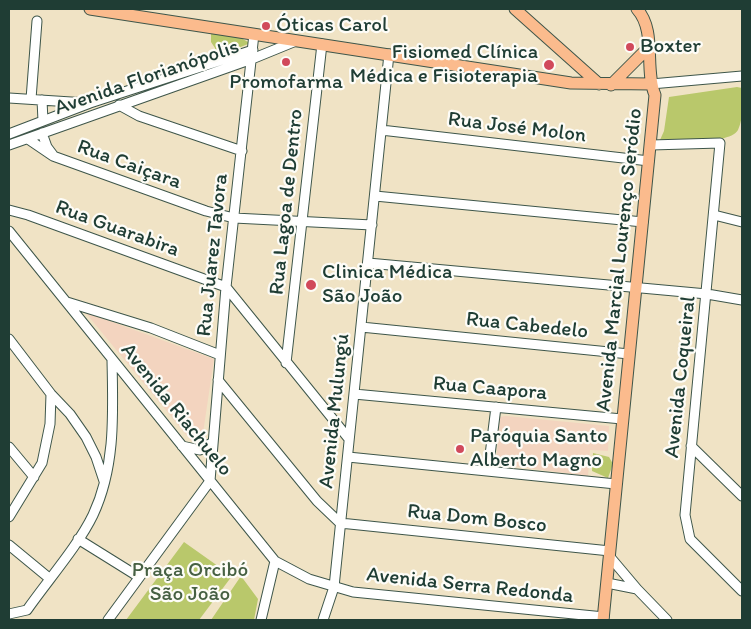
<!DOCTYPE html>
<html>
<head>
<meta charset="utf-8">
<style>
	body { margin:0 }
	#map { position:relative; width:751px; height:629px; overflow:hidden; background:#f0e3c5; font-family:Itim,sans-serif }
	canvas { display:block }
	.frame { position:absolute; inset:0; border:10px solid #1f3d34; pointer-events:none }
</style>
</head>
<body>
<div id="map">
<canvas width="751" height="629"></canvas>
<div class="frame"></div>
</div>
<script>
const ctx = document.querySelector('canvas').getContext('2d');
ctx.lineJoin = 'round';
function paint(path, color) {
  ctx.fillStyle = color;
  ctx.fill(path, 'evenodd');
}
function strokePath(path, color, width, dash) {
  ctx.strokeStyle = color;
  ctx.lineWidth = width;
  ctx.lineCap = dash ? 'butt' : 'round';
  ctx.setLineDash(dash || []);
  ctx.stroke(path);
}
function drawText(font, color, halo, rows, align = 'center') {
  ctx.font = font + ' Itim,sans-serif';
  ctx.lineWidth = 4.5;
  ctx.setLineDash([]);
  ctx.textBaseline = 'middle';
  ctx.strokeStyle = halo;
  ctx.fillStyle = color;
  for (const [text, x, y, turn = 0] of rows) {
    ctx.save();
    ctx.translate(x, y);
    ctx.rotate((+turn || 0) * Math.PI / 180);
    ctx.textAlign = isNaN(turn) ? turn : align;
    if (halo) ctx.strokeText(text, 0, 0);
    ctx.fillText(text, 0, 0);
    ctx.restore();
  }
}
paint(new Path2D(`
	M85 312 214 359 202 440 192 442Z
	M506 416 609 426 608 451 590 450 588 476 496 464 500 417Z`), '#f3d4bf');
paint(new Path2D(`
	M211 33 241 38 248 42V44L216 57 215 48 211 42Z
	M737 87 742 88C742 102 744 117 738 130 730 145 676 140 660 140L664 131 669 97Z
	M593 453 609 457 613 464 608 478 592 471Z
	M184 542 232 576 199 620H126Z
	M241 576 258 599 254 620H211Z`), '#b9c86b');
const minor = new Path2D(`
	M651 84 742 76
	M9 98 87 103
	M31 99 37 21
	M42 100 43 121
	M119 105 139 116 242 151
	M381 130 649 161
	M42 133 47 147 53 155
	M9 134 90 103 253 50
	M28 139 53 156 206 211 234 218 372 225
	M9 145 252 59 296 41
	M651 145 720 143 685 515 690 539 742 591
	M375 196 643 222
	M9 210 28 215 226 287 349 439
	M714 215 742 222
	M9 231 275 561 309 579 353 592 604 617
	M368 263 707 294 742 300
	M67 302 151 328 220 355
	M361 327 629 354
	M9 339 51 394 70 414 86 437 96 457 104 481
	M286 363 322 44
	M218 380 317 501 340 523 610 551
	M354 394 622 419
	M182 446 200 450 213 442
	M691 446 742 496
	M9 447 34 477
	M348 457 616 484
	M488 471 496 407
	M210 481 226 287 254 34
	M9 517 42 463 50 424 51 394
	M78 539 139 577
	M9 545 49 578
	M607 583 637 589 610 557
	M637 589 667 620
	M9 614 27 610C48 580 78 546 93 515 116 466 113 412 112 360
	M108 620 210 481
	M261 620 275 561
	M323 620 334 587 389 54`);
const major = new Path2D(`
	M90 9 571 83 651 84
	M515 9 599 84
	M611 85 648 48
	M603 620 655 95C644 69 657 31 637 9`);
strokePath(minor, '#3e564a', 11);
strokePath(major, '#3e564a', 13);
strokePath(minor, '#fff', 9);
strokePath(major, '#fbbb8d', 11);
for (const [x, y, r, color] of [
	[266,26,5,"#d1495b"],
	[630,47,5,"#d1495b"],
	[286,62,5,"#d1495b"],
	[549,65,6,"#d1495b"],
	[311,285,6,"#d1495b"],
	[460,449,5,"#d1495b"]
]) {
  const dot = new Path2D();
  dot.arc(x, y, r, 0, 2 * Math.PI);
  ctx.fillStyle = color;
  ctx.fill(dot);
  strokePath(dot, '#fdfcf7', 2);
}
drawText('21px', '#1f3d34', '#fdfcf7', [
	["Óticas Carol",276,26],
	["Boxter",640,47],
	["Fisiomed Clínica",538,53,"right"],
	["Médica e Fisioterapia",538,77,"right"],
	["Promofarma",286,83,"center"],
	["Clinica Médica",322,273],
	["São João",322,297],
	["Paróquia Santo",470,437],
	["Alberto Magno",470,461]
], 'left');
drawText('21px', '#1f3d34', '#fdfcf7', [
	["Avenida Florianópolis",147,78,-19],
	["Rua José Molon",517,128,7],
	["Rua Caiçara",129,165,20],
	["Rua Lagoa de Dentro",287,202,-84],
	["Rua Guarabira",117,229,20],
	["Rua Juarez Tavora",213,255,-84],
	["Avenida Marcial Lourenço Seródio",620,260,-84],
	["Rua Cabedelo",527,326,6],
	["Avenida Coqueiral",681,377,-84],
	["Rua Caapora",490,389,5],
	["Avenida Riachuelo",176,410,51],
	["Avenida Mulungú",335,411,-84],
	["Rua Dom Bosco",477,519,6],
	["Avenida Serra Redonda",470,586,6]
]);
drawText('21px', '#466042', '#fdfcf7', [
	["Praça Orcibó",190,571],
	["São João",190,595]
]);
</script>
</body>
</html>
